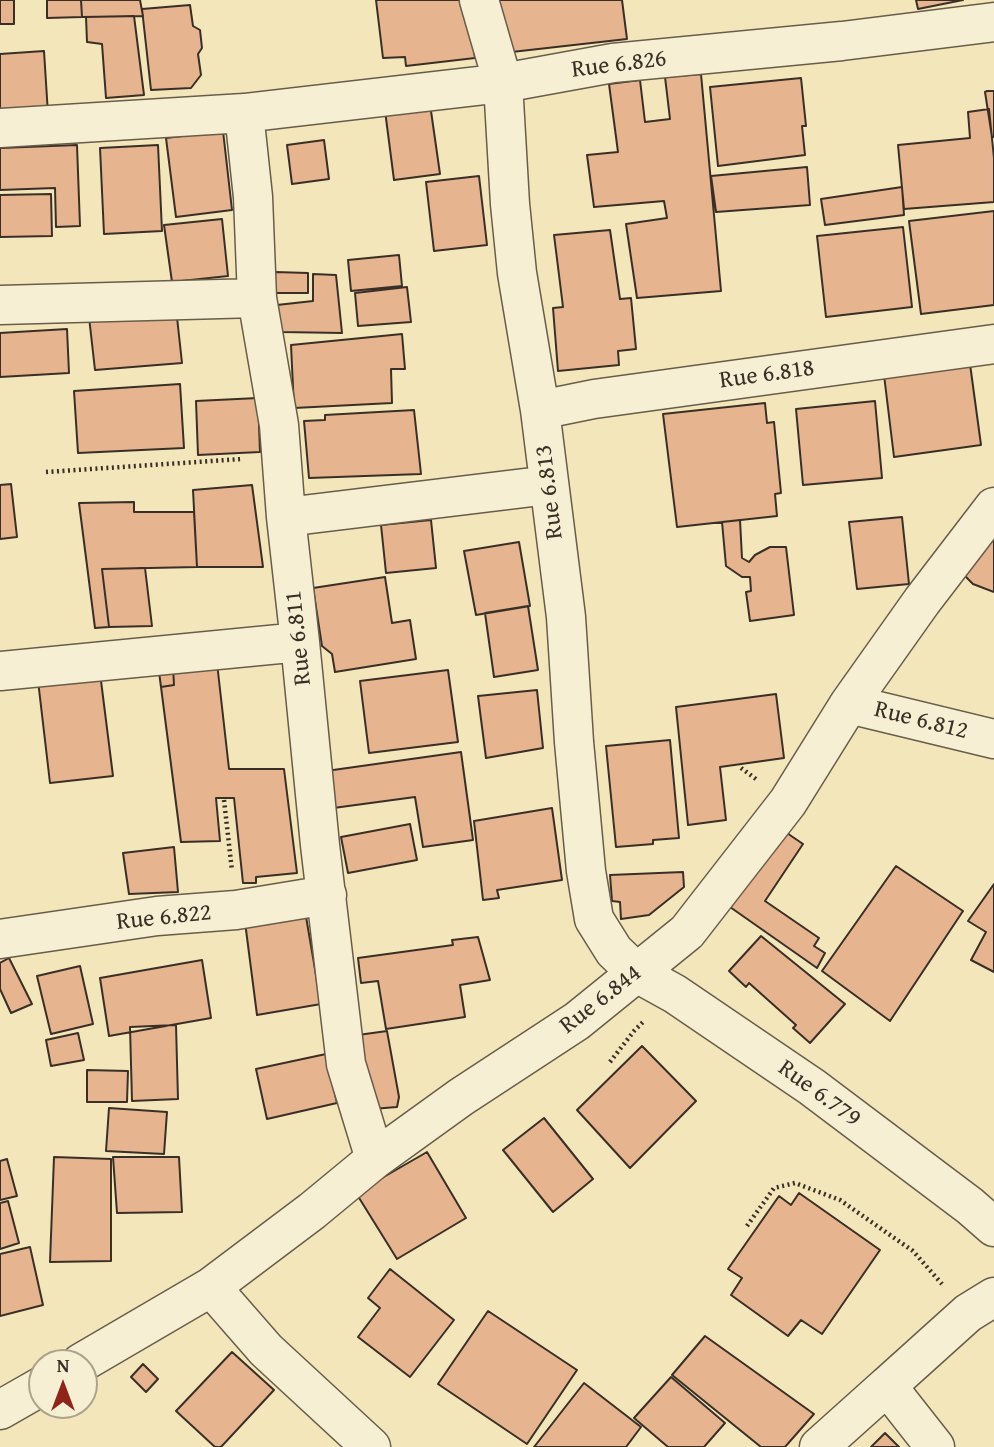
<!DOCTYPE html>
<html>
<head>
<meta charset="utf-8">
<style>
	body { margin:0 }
	#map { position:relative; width:994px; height:1447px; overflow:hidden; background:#f3e6bb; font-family:"Gentium Book Plus",serif }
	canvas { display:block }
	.north { position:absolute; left:28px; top:1349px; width:70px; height:70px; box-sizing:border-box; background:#f7efd3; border:2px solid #aba28e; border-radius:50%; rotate:0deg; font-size:19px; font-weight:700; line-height:28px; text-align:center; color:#3a2f26 }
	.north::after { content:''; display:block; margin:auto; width:24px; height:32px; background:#8f2418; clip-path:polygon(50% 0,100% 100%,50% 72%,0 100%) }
</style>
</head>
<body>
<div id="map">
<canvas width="994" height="1447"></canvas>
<div class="north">N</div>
</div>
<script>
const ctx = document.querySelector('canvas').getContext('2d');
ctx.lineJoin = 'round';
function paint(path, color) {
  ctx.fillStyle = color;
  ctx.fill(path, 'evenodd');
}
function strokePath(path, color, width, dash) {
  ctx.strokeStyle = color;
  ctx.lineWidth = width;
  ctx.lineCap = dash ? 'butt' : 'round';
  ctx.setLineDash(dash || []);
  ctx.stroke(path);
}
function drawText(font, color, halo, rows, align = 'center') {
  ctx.font = font + ' "Gentium Book Plus",serif';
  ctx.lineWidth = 5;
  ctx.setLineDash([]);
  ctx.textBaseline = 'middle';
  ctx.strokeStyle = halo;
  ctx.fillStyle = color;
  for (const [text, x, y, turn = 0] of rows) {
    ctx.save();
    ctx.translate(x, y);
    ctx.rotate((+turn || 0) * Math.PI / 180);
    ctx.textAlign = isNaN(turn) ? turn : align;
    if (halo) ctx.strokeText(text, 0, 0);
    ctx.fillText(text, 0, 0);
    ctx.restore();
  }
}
const building = new Path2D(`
	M0 0H14V24H0Z
	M47 0H81L82 17 47 18Z
	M81 0H140L143 16 82 17Z
	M376 0H468L475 58 406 66 405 57 383 58Z
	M486 0H622L627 39 494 54Z
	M916 0H963L918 9Z
	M190 5 193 26 200 30 202 48 198 54 201 75 191 88 151 90 142 9Z
	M134 16 144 95 106 98 102 44 87 42 86 17Z
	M44 51 48 114 0 118V54Z
	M701 74 721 291 637 298 626 224 667 218 664 201 594 207 587 155 618 152 609 84 640 80 645 122 670 119 665 77Z
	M801 78 806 126H802L805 155 718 166 710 87Z
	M987 91H994V137H992L985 92Z
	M429 97 440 174 394 180 384 103Z
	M989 109 994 158V202L904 209 898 145 970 138 968 112Z
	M223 131 232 210 176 217 166 138Z
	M324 140 329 179 292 184 287 145Z
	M77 145 80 226 56 227 55 188 0 190V148Z
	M158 145 162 231 104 234 100 148Z
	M807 167 810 205 716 212 711 176Z
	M479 176 487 245 434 251 426 182Z
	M902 187 904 215 825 225 821 199Z
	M51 194 52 236 0 237V195Z
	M994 211V305L921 314 909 221Z
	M222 219 228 276 172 282 164 225Z
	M903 227 912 307 826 317 817 236Z
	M610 230 620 299 631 298 636 349 618 351 619 365 558 371 553 308 563 307 554 235Z
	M399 255 402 286 351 291 348 260Z
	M275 272 308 273V293H274Z
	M313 274 336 275 342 333 281 332 277 305 313 301Z
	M407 287 411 322 358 326 355 293Z
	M176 308 182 363 95 370 89 317Z
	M67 329 69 373 0 377V333Z
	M402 334 405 369H391L392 403 294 408 291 345Z
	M970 364 981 445 894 457 884 375Z
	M180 384 184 448 78 453 74 391Z
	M258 398 260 452 198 455 196 401Z
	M875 401 882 478 803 485 796 409Z
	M765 403 767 423 774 422 781 493 775 494 777 516 677 527 663 414Z
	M414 410 421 474 309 478 304 421 325 420V415Z
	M11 484 17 537 0 539V485Z
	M252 485 263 567H197L193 490Z
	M134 502V512H194L197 567 102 569 109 627 95 628 79 503Z
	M902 517 909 584 857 589 849 522Z
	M431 520 436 568 386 573 381 525Z
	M740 520 742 558 749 562 755 555 770 547H786L794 615 750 621 746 592 751 591 750 577H742L726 566 722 522Z
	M994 538V592L973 584 965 576Z
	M519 542 530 606 476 615 464 551Z
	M145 568 152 626 109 627 102 569Z
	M385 577 392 623 410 620 416 659 335 672 332 654 322 646 313 588Z
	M528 606 538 670 494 677 485 613Z
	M216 654 229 769H284L297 873 256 877V883H243L234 798H216L220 841 181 842 161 687 174 685 173 667Z
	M157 657 173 667 174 685 161 687Z
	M99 665 113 776 50 783 37 672Z
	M448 670 458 742 369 753 360 681Z
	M537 690 543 748 486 758 478 696Z
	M776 694 784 758 720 767 726 820 688 825 676 707Z
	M670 740 679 838 653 840V844L616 847 606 746Z
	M461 752 473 840 423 847 415 797 326 809 319 772Z
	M552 808 562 880 497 890 499 898 483 900 474 821Z
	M410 824 417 860 348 873 341 837Z
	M784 831 803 844 765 901 819 938 814 946 825 953 817 968 730 907Z
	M174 847 178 892 129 894 123 853Z
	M896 866 963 911 890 1021 822 971Z
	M683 872 684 887 649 915 621 919 620 902 612 901 610 875Z
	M994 884V972L971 960 986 932 968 921Z
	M304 905 321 1004 257 1015 245 922Z
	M761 936 845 1004 810 1043 793 1028 796 1025 749 983 746 987 729 971Z
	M478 937 490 980 460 985 465 1017 386 1029 378 981 361 983 358 958 453 945 452 940Z
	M9 958 32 1004 11 1013 0 989V963Z
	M202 960 211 1018 109 1036 100 978Z
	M80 966 93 1024 51 1034 37 976Z
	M176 1025 178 1099 132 1101 130 1027Z
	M387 1031 399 1097 397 1107 372 1109 358 1035Z
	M78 1033 84 1060 51 1066 46 1040Z
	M642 1046 696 1101 630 1168 577 1110Z
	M326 1054 337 1103 267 1119 256 1069Z
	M87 1070 128 1071 127 1102H87Z
	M109 1108 167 1112 164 1154 106 1151Z
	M544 1118 593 1179 553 1212 503 1150Z
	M427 1152 466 1218 397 1259 356 1193Z
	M54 1157 111 1159V1261L50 1262Z
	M113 1157H179L182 1212 117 1213Z
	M7 1159 17 1196 0 1200V1161Z
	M799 1193 880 1250 822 1334 801 1320 788 1336 731 1295 742 1278 728 1269 779 1196 791 1205Z
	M8 1201 19 1243 0 1249V1203Z
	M30 1247 43 1305 0 1316V1254Z
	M390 1269 454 1320 410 1377 358 1337 380 1308 368 1298Z
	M488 1311 577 1370 527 1444 438 1384Z
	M705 1336 814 1414 785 1447H761L672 1375Z
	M232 1352 274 1390 221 1447H215L176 1411Z
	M143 1364 158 1379 146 1392 131 1377Z
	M671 1377 725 1423 704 1447H668L634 1418Z
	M584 1383 641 1427 626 1447H534Z
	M885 1433 899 1447H871Z`);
paint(building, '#e6b48f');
strokePath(building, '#3a2f26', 2);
const minor = new Path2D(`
	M479 0 503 83 510 204 517 273 540 410 566 617 574 742 586 871 594 919 614 951 637 973 675 994 812 1087 970 1206 994 1227
	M244 113 253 197 257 298 279 425 286 517 300 642 320 845 346 1064 375 1159
	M0 128 244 113 503 83 613 63 842 41 994 22
	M0 305 257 298
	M540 410 594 399 994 344
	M286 517 549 485
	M0 671 300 642
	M849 704 994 739
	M0 939 157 916 236 910 327 895
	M211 1287 266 1350 371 1447
	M81 1363 211 1287 312 1211 375 1159 461 1097 577 1021 687 932 788 802 849 704 922 601 994 507
	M887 1386 968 1313 994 1297
	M0 1410 42 1386
	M819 1447 887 1386 935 1447`);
strokePath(minor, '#685d4b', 41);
strokePath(new Path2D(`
	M46 472 242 459
	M741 768 756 779
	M224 800 232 871
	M610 1062 634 1031 645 1020
	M747 1226 774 1188 795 1183 840 1200 913 1251 942 1284`), '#3a2f26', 4.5, [2, 3.5]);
strokePath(minor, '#f7efd3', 38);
drawText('24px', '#3a2f26', '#f7efd3', [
	["Rue 6.826",619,65,-7],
	["Rue 6.818",767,375,-8],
	["Rue 6.813",550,492,-97],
	["Rue 6.811",299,638,-96],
	["Rue 6.812",921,721,14],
	["Rue 6.822",164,918,-6],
	["Rue 6.844",601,1000,-38],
	["Rue 6.779",819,1094,36]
]);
</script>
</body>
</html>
